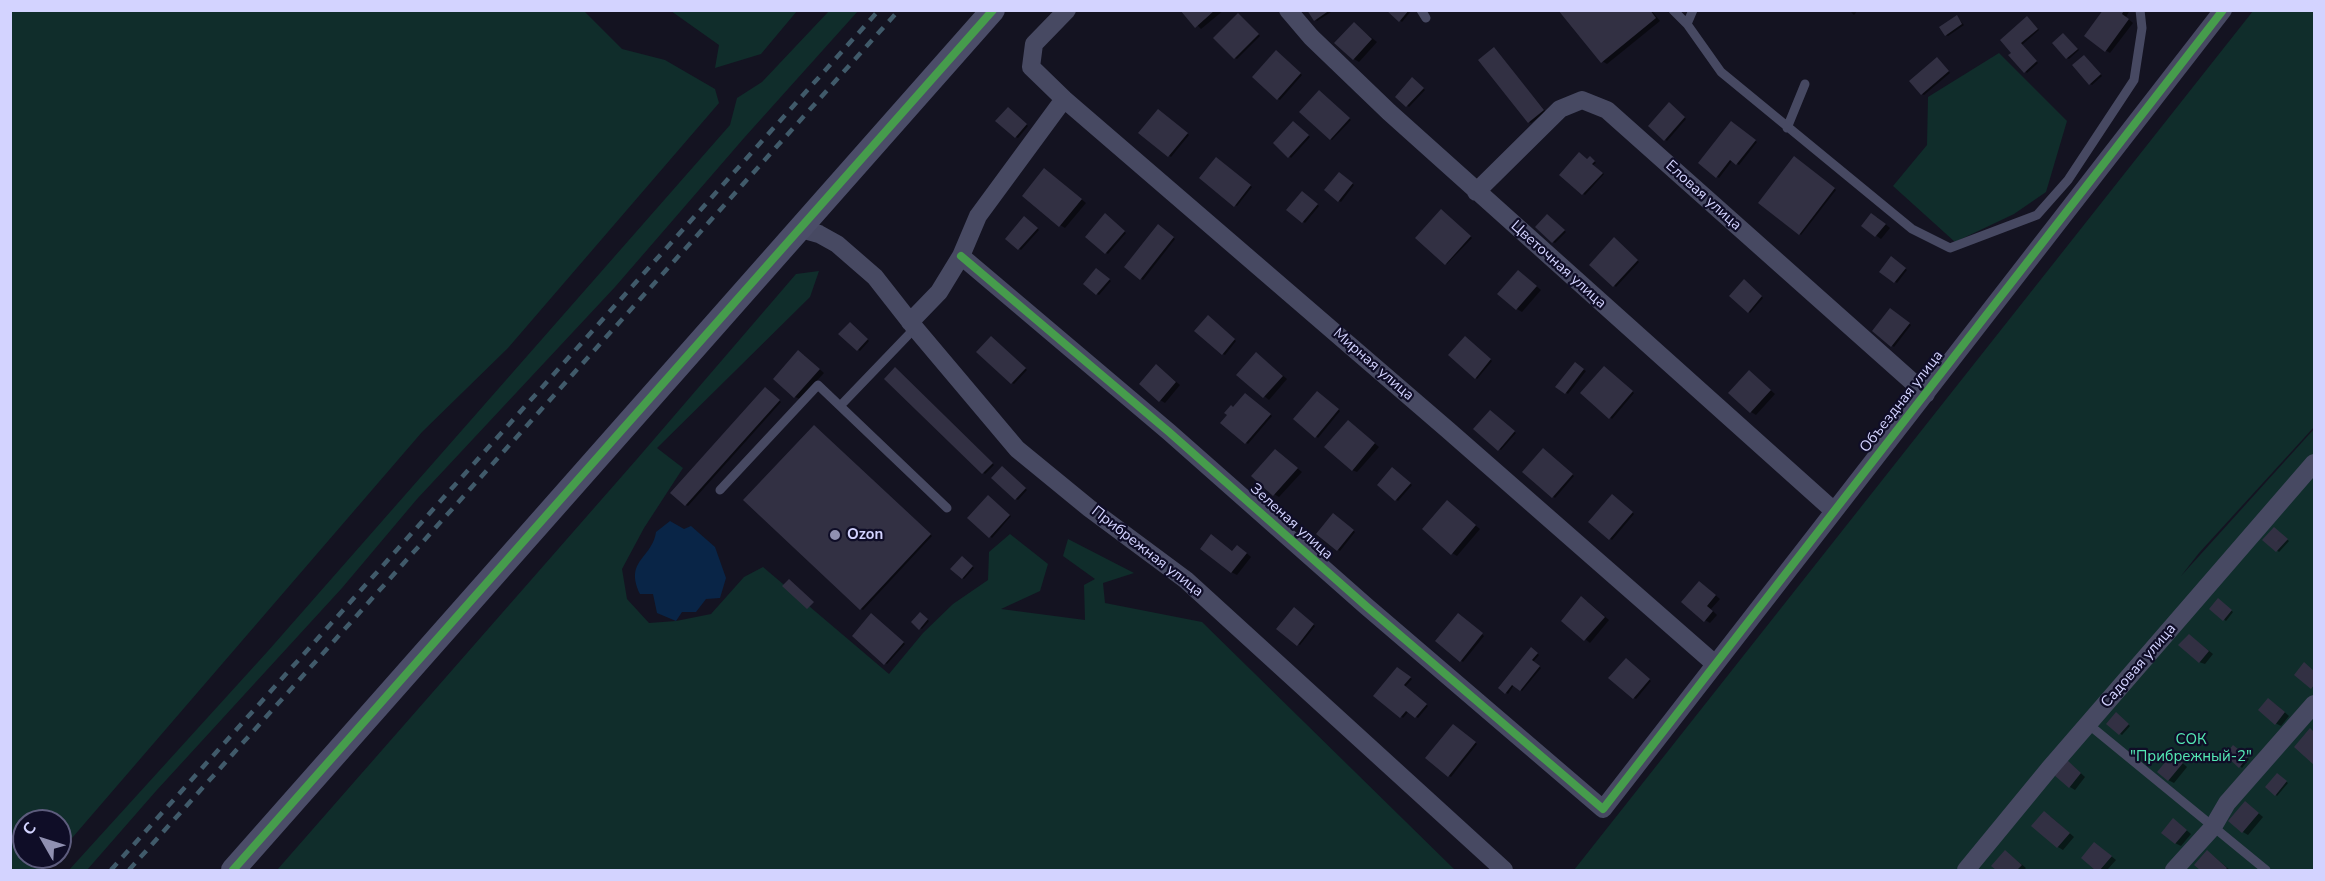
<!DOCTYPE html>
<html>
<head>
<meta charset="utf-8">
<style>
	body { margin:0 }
	#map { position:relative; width:2325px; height:881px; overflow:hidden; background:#141321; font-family:"Nunito Sans",sans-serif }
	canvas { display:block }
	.frame { position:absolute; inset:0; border:12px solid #d3d3ff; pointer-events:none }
	.north { position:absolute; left:12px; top:809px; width:60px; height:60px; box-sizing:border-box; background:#0f0d27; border:2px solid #5d5c7d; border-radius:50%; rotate:309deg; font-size:16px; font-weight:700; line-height:24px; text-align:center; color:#d3d3ff }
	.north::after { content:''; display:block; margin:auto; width:21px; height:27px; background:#9090b1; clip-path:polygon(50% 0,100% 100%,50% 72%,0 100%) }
</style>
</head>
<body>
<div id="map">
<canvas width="2325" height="881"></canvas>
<div class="frame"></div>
<div class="north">С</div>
</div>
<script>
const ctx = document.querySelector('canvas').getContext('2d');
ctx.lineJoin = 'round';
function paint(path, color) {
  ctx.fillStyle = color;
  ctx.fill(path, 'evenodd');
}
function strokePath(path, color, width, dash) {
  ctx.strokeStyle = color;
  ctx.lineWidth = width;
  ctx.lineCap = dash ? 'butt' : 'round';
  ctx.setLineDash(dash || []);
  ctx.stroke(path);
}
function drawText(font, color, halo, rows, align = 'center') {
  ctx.font = font + ' "Nunito Sans",sans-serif';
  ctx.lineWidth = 4.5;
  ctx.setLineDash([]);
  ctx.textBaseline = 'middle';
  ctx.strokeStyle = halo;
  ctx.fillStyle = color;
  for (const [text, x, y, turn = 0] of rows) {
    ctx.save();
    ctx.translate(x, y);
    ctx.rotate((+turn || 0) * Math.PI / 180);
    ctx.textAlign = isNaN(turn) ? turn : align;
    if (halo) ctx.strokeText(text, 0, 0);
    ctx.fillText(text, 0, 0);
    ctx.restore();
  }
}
paint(new Path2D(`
	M10 11H584L622 49 665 60 715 89 719 103 508 348 422 432 60 852V821H24V857H56L44 870H10Z
	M671 11H797L761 54 715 68 719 45Z
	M829 11H858L744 138 615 287 417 499 342 588 156 791 87 870H69L268 651 730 125 737 98 762 82Z
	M2253 11H2314V427L2199 553 2181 576 2314 429V870H1574Z
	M1999 53 2067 121 2046 192 2014 214 1955 242 1893 186 1927 145 1928 97Z
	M819 271 810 297 657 448 683 468 644 528 622 569 627 599 649 623 676 621 711 614 744 577 763 567 889 674 923 633 953 604 988 580 989 552 1010 534 1048 564 1040 591 1001 609 1085 620 1084 585 1095 579 1063 556 1068 539 1134 573 1103 583 1105 603 1202 622 1455 870H277L637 459 796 274Z`), '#102d2b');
paint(new Path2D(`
	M670 521 684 529 691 526 715 547 726 578 720 598 706 599 696 612H682L676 621 657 613 653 594H640C624 560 652 559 656 532Z`), '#092547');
paint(new Path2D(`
	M1182 10H1224L1201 29Z
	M1308 10H1330L1331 12 1317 21Z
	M1388 10H1410L1411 11 1402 22Z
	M1560 10H1651L1660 21 1607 64 1602 61Z
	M1849 10H1858L1854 15Z
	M2104 10H2130L2126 17 2133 23 2110 53 2105 50Z
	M1240 16 1260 36 1237 59 1235 58Z
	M1957 17 1964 25 1948 36 1946 35Z
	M2029 19 2039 30 2022 45 2038 63 2027 73 2010 55Z
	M1354 24 1377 42 1359 62 1354 59Z
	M2064 35 2079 50 2069 59 2067 58Z
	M1494 49 1546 112 1531 123 1529 122Z
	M1279 53 1302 75 1280 100 1278 99Z
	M2086 58 2102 76 2092 85 2090 84Z
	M1939 60 1950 73 1924 95 1922 94Z
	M1414 80 1425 90 1409 107 1397 97Z
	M1321 93 1351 120 1332 140 1330 139Z
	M1671 105 1686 119 1667 141 1650 126Z
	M1010 110 1028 126 1018 138 1016 137Z
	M1160 112 1189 135 1171 157 1140 133Z
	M1731 123 1757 142 1739 165 1732 161 1719 178 1700 163Z
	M1296 124 1310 137 1291 158 1289 156Z
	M1795 158 1836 190 1801 235 1760 203Z
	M1592 159 1596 163 1593 165 1604 174 1585 195 1561 175Z
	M1219 160 1252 187 1237 206 1235 205Z
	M1050 173 1086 203 1065 228 1060 225Z
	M1341 175 1354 185 1341 202 1339 201Z
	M1304 194 1319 206 1305 223 1288 210Z
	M1443 212 1472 238 1447 264 1446 263Z
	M1107 216 1126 233 1108 254 1087 236Z
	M1550 217 1566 232 1555 243 1553 242Z
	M1877 217 1890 228 1881 239 1863 226Z
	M1027 219 1039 230 1021 250 1007 239Z
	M1158 226 1175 239 1143 280 1126 267Z
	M1616 240 1639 262 1616 287 1591 264Z
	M1891 258 1907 270 1897 283 1881 271Z
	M1098 271 1111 281 1099 295 1097 294Z
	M1523 275 1541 290 1522 312 1517 309Z
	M1746 282 1763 298 1750 313 1749 312Z
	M1891 309 1911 325 1894 347 1874 331Z
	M1210 319 1236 341 1225 355 1223 354Z
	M852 325 869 341 860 351 841 334Z
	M993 339 1027 370 1014 384 1012 383Z
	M1467 339 1492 361 1477 379 1475 377Z
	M804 355 824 373 800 399 795 397Z
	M1261 357 1287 379 1269 400 1238 375Z
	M1575 364 1586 371 1568 394 1557 386Z
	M1161 369 1180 385 1165 403 1160 400Z
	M1606 369 1634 393 1612 419 1610 417Z
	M897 370 994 465 985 474 886 379Z
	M1750 372 1775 394 1756 415 1751 412Z
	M767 390 781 402 688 506 686 505 672 493Z
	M1320 394 1340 411 1318 438 1316 436Z
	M1248 396 1272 416 1248 444 1222 423Z
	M1492 413 1516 433 1501 450 1499 449Z
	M1348 421 1379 447 1357 472 1352 470Z
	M816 428 932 536 863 610 861 609Z
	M1276 451 1302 472 1279 497 1274 494Z
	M1545 451 1574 476 1555 498 1524 472Z
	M1004 469 1027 490 1018 500 1016 499Z
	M1394 470 1412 485 1398 501 1379 485Z
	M1614 497 1634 514 1612 540 1590 521Z
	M990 498 1011 516 992 538 969 518Z
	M1447 502 1480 529 1457 556 1452 553Z
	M1336 516 1355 532 1340 551 1319 534Z
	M2276 530 2289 541 2279 552 2265 540Z
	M1242 549 1251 557 1237 575 1231 572 1233 552Z
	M964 559 974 568 964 579 962 578Z
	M1705 586 1720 599 1711 609 1717 615 1710 623 1705 620Z
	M1587 601 1609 620 1590 643 1563 621Z
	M2220 601 2233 612 2226 621 2211 609Z
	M1296 610 1315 626 1300 645 1298 644Z
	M922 615 929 621 922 629 920 628Z
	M873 616 905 644 887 664 885 663Z
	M1460 616 1484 636 1463 662 1437 641Z
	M2189 635 2213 654 2205 664 2199 662Z
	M1532 649 1539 655 1533 662 1541 668 1522 691 1514 685 1508 694 1500 688Z
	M1628 661 1651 681 1636 699 1634 698Z
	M1400 670 1412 679 1405 687 1428 706 1418 718 1409 711 1403 718 1376 696Z
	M2274 703 2289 716 2281 726 2275 723Z
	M2118 715 2130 726 2122 735 2108 724Z
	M1456 727 1477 744 1451 777 1449 776Z
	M2236 748 2249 759 2242 768 2240 766Z
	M2178 759 2187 767 2174 783 2168 780Z
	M2072 765 2085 777 2075 790 2070 787Z
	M2279 776 2288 783 2277 796 2276 795Z
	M2250 806 2263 817 2248 835 2243 832Z
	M2050 816 2074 837 2063 850 2058 847Z
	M2178 823 2191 834 2181 846 2175 843Z
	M2100 847 2116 860 2107 870H2098L2083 858Z
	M2010 855 2026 868 2024 870H1998L1993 866Z
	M2212 855 2230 870H2203L2196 865Z`), '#0007');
paint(new Path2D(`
	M1180 10H1215L1195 28Z
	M1307 10H1330L1314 21Z
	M1386 10H1409L1399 22Z
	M1558 10H1650L1656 18 1601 63Z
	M2103 10H2124L2122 14 2129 19 2105 52 2084 36Z
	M1238 13 1259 34 1234 59 1213 38Z
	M1957 15 1962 24 1945 36 1939 27Z
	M2027 16 2038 29 2021 43 2037 61 2024 73 2008 55 2011 53 2000 40Z
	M1354 22 1372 39 1353 60 1334 43Z
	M2063 33 2078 49 2066 59 2052 43Z
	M1494 47 1544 110 1528 123 1478 60Z
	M1276 50 1301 73 1277 100 1252 77Z
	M2084 55 2101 74 2089 85 2072 65Z
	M1937 57 1949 71 1921 95 1909 81Z
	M1412 77 1424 88 1406 107 1395 97Z
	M1319 90 1350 118 1330 140 1299 112Z
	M1669 102 1685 117 1664 141 1648 126Z
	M1008 107 1027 124 1015 138 995 121Z
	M1158 109 1188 133 1168 157 1138 133Z
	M1293 121 1309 135 1288 158 1273 143Z
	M1731 121 1756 140 1736 165 1730 160 1716 178 1698 163Z
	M1579 152 1587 159 1590 156 1595 161 1592 164 1603 173 1582 195 1559 175Z
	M1794 156 1835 188 1799 235 1758 203Z
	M1216 157 1251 185 1234 207 1199 178Z
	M1044 168 1082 199 1059 227 1022 196Z
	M1339 172 1353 183 1338 202 1324 190Z
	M1302 191 1318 204 1302 223 1286 210Z
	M1441 209 1471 236 1445 265 1415 238Z
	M1105 213 1125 231 1105 254 1085 237Z
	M1871 213 1886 224 1875 237 1861 226Z
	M1547 214 1565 230 1552 243 1535 227Z
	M1024 216 1038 228 1018 250 1005 239Z
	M1158 224 1174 237 1140 280 1124 267Z
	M1614 237 1638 260 1613 287 1589 265Z
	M1891 256 1906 268 1894 283 1879 272Z
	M1096 268 1110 279 1096 295 1083 284Z
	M1518 270 1537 286 1516 310 1497 294Z
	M1744 279 1762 296 1748 313 1729 296Z
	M1890 308 1910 323 1891 347 1872 331Z
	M1208 315 1235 339 1222 355 1194 331Z
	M850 322 868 339 857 351 838 334Z
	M991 336 1026 368 1011 384 976 352Z
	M1465 336 1491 359 1475 379 1448 355Z
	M798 350 820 369 794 398 773 379Z
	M1256 352 1283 376 1263 398 1236 375Z
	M1575 362 1584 369 1565 394 1555 387Z
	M1156 364 1176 382 1159 402 1139 384Z
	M1604 366 1633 391 1609 419 1580 393Z
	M895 367 993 463 982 474 884 379Z
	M1749 370 1771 390 1750 413 1728 393Z
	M765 387 780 400 685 506 670 493Z
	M1317 391 1339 409 1315 438 1293 419Z
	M1245 393 1271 414 1245 444 1220 423 1227 415 1224 413 1231 405 1233 407Z
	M1490 410 1515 431 1498 451 1473 429Z
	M1348 420 1375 443 1352 471 1324 447Z
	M814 425 931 534 860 610 743 500Z
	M1543 448 1573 474 1552 498 1522 472Z
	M1275 449 1298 468 1273 496 1251 476Z
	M1002 466 1026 488 1015 500 991 478Z
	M1392 467 1411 483 1395 501 1377 485Z
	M1612 494 1633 512 1609 540 1588 522Z
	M988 495 1010 515 989 538 967 518Z
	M1447 500 1476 525 1451 555 1422 529Z
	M1333 513 1354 530 1337 551 1316 534Z
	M2274 527 2288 539 2276 552 2262 540Z
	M1211 534 1232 551 1237 545 1247 553 1231 573 1200 549Z
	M962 556 973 566 962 579 950 569Z
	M789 579 814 602 807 609 782 586Z
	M1699 581 1716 595 1707 606 1713 611 1704 622 1681 602Z
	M1581 596 1605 617 1584 641 1561 621Z
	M2218 598 2232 610 2223 621 2209 609Z
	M1294 607 1314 624 1297 646 1276 629Z
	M920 612 928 619 919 630 911 622Z
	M871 613 904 642 884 665 852 636Z
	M1458 613 1483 633 1460 662 1435 641Z
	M2189 634 2209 651 2199 663 2178 645Z
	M1531 647 1538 653 1532 660 1540 666 1520 691 1512 685 1505 694 1498 688Z
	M1626 658 1650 679 1633 699 1608 678Z
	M2304 662 2314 671V685L2311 689 2294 675Z
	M1397 667 1411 677 1404 685 1427 704 1415 718 1406 711 1400 718 1373 696Z
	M2268 698 2285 712 2275 725 2258 710Z
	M2116 712 2129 724 2119 735 2106 724Z
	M1453 724 1476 742 1448 777 1425 758Z
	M2310 728 2314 732V765L2294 747Z
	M2233 745 2248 757 2239 768 2225 755Z
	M2172 754 2183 763 2168 781 2157 772Z
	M2067 760 2081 773 2069 788 2054 775Z
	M2277 773 2287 781 2275 796 2265 787Z
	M2245 801 2259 813 2242 833 2228 821Z
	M2044 811 2070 833 2057 848 2031 826Z
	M2173 818 2187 830 2175 844 2161 833Z
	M2094 842 2112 856 2100 870H2095L2081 858Z
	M2005 850 2022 865 2017 870H1996L1991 866Z
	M2207 850 2227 868 2225 870H2200L2194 865Z`), '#323043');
strokePath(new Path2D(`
	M1421 10 1426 18
	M1673 10 1687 24 1721 72 1912 229 1950 248 2037 215 2068 180 2134 80 2142 28 2140 10
	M1687 24 1693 10
	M1787 128 1805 84
	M841 405 915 328
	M720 490 818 385 947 508
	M2088 724 2266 870`), '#474962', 9);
strokePath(new Path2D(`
	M1067 10 1034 44 1031 67 1064 99 1448 430 1715 664
	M1288 10 1311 37 1389 112 1834 511
	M1476 192 1560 109 1582 100 1607 110 1926 394
	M801 229 819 234 837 244 875 277 915 328 1017 449 1089 508 1186 580 1504 870
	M961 256 1169 432 1366 606 1603 809 2223 10
	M910 322 939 292 961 256 978 216 1064 99
	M1966 870 2049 769 2314 463
	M2174 870 2213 827 2227 803 2314 704`), '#474962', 18);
strokePath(new Path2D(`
	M233 870 993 10`), '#4b4d68', 24);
strokePath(new Path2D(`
	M111 870 879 10
	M129 870 899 10`), '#405a6a', 4.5, [9, 8]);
strokePath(new Path2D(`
	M961 256 1169 432 1366 606 1603 809 2223 10
	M233 870 993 10`), '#469c4c', 8);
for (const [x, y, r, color] of [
	[835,535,6,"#9090b1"]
]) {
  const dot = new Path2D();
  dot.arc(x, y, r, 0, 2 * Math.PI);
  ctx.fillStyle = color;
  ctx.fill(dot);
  strokePath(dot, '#0f0d27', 2);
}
drawText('15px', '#d3d3ff', '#0f0d27', [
	["Еловая улица",1703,196,42],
	["Цветочная улица",1558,265,42],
	["Мирная улица",1373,365,41],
	["Объездная улица",1902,402,-52],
	["Зеленая улица",1291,522,42],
	["Прибрежная улица",1147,552,38],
	["Садовая улица",2139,666,-49]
]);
drawText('bold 15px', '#d3d3ff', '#0f0d27', [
	["Ozon",847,535]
], 'left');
drawText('15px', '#54e9b4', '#0f0d27', [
	["СОК",2191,740],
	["\"Прибрежный-2\"",2191,757]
]);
</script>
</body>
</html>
